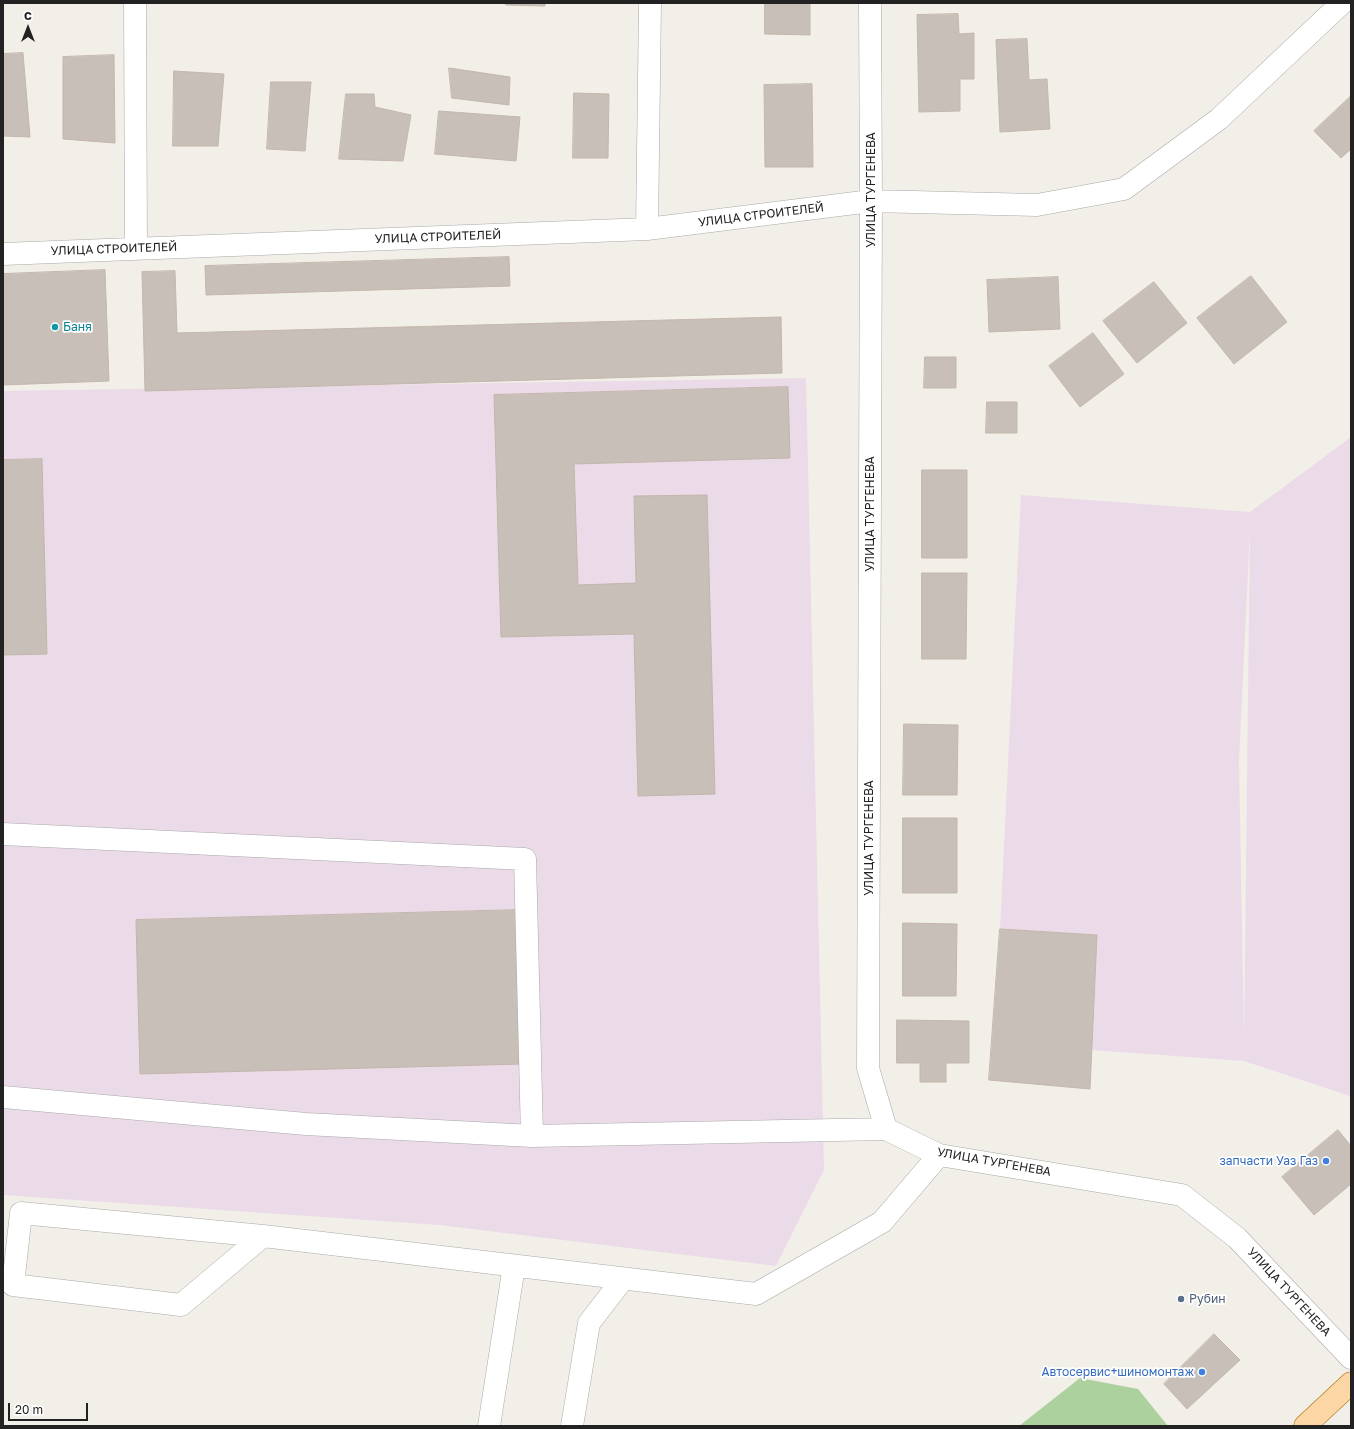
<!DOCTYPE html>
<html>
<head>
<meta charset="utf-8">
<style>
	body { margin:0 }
	#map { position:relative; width:1354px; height:1429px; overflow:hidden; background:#f2efe9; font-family:"Golos Text",sans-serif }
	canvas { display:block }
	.frame { position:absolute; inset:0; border:4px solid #222; pointer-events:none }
	.north { position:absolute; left:8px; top:8px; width:40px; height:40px; -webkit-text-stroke:3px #fff; paint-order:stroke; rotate:0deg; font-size:11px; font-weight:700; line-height:16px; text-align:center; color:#222 }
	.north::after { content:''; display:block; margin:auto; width:14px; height:18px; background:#222; clip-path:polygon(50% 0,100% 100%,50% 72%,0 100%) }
	.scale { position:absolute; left:8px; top:1403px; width:80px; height:18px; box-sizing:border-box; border:2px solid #222; border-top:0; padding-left:5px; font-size:12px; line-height:14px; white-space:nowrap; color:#222; -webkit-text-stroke:3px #fff; paint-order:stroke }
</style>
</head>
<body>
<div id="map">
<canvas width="1354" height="1429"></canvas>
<div class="frame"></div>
<div class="north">С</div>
<div class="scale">20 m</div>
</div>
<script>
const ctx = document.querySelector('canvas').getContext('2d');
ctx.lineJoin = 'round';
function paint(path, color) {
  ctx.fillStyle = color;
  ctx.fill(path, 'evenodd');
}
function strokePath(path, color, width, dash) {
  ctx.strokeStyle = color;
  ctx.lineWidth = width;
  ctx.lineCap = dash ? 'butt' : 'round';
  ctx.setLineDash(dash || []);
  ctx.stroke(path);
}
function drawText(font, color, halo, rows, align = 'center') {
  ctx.font = font + ' "Golos Text",sans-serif';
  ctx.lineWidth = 3.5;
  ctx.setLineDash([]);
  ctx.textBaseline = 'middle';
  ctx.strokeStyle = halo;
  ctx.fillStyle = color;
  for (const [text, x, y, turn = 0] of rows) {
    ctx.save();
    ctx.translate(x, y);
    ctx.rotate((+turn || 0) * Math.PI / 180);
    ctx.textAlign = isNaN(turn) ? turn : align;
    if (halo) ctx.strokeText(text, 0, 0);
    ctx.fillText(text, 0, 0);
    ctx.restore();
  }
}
paint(new Path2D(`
	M806 378 824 1170 776 1266 439 1225 3 1195V391Z
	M1351 437V1095L1350 1096 1244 1061 1091 1050 1097 935 1000 929 1021 495 1250 512ZM1250 529 1244 1040 1239 760Z`), '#ebdbe8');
paint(new Path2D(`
	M1080 1378 1138 1389 1168 1426H1019Z`), '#add19e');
const building = new Path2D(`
	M506 3H545V6L506 5Z
	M765 3H810V35L765 34Z
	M958 14 959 34 974 33V79H960V111L919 112 917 15Z
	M1027 39 1029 80 1047 79 1050 129 1000 132 996 40Z
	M23 53 30 137 3 136V54Z
	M114 55 115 143 63 139V57Z
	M449 68 510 77 509 105 452 98Z
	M174 71 224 74 218 146H173Z
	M271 82H311L305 151 267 149Z
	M812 84 813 167H765L764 85Z
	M574 93 609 94 608 158H573Z
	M346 94H374L375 107 411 115 403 161 339 159Z
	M1350 97 1351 149 1341 158 1314 131Z
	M439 111 520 117 516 161 435 154Z
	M509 257 510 286 206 295 205 266Z
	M105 270 109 381 3 385V274Z
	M175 271 177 333 781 317 782 373 145 391 142 272Z
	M1251 276 1287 322 1234 364 1197 318Z
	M1058 277 1060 329 989 332 987 280Z
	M1154 282 1187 323 1137 363 1103 321Z
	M1093 333 1124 374 1080 407 1049 366Z
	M925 357H956V388H924Z
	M788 387 790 458 574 464 578 585 636 583 634 496 707 495 715 794 638 796 634 634 501 637 494 395Z
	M987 402H1017V433H986Z
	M42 459 47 654 3 655V460Z
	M922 470H967V558H922Z
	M922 573H967L966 659H922Z
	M904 724 958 725 957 795H903Z
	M903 818H957V893H903Z
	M519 910 523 1064 140 1074 136 920Z
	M903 923 957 924 956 996H903Z
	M1000 929 1097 935 1090 1089 989 1080Z
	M897 1020 969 1021V1063H946V1082H920V1063H897Z
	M1338 1130 1351 1146V1184L1314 1215 1282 1177Z
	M1214 1334 1240 1360 1187 1409 1164 1384Z`);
paint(building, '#c7bfb8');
strokePath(building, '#c4b6ab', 1);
const minor = new Path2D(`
	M135 3 136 248
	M870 3 871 201 868 1068 886 1129 939 1155 1182 1195 1237 1238 1351 1358
	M647 229 650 3
	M3 254 647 229 871 201 1037 205 1124 189 1219 119 1342 3
	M3 834 525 859 532 1136
	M3 1097 306 1124 532 1136 886 1129
	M263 1236 181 1305 13 1285 21 1213 263 1236 756 1294 882 1222 939 1155
	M489 1426 514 1266
	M572 1426 589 1323 623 1279`);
const major = new Path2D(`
	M1305 1426 1351 1383`);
strokePath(minor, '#a9a9a9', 23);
strokePath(major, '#a06b00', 23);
strokePath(minor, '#fff', 22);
strokePath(major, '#fcd6a4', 22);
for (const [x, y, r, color] of [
	[55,327,4,"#0f9aa8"],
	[1326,1161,4,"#3f7fe0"],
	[1181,1299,4,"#5c6f8a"],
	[1202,1372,4,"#3f7fe0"]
]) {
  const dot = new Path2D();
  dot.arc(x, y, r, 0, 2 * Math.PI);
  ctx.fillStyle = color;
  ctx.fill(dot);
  strokePath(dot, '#fff', 1.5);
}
drawText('12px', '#222', '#fff', [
	["УЛИЦА ТУРГЕНЕВА",871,190,-90],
	["УЛИЦА СТРОИТЕЛЕЙ",761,215,-7],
	["УЛИЦА СТРОИТЕЛЕЙ",438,237,-2],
	["УЛИЦА СТРОИТЕЛЕЙ",114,249,-2],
	["УЛИЦА ТУРГЕНЕВА",870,514,-90],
	["УЛИЦА ТУРГЕНЕВА",869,838,-90],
	["УЛИЦА ТУРГЕНЕВА",994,1162,10],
	["УЛИЦА ТУРГЕНЕВА",1289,1292,47]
]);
drawText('12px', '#0d838f', '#fff', [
	["Баня",63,327]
], 'left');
drawText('12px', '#366cbe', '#fff', [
	["запчасти Уаз Газ",1318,1161],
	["Автосервис+шиномонтаж",1194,1372]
], 'right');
drawText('12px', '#4e5e75', '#fff', [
	["Рубин",1189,1299]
], 'left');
</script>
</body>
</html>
